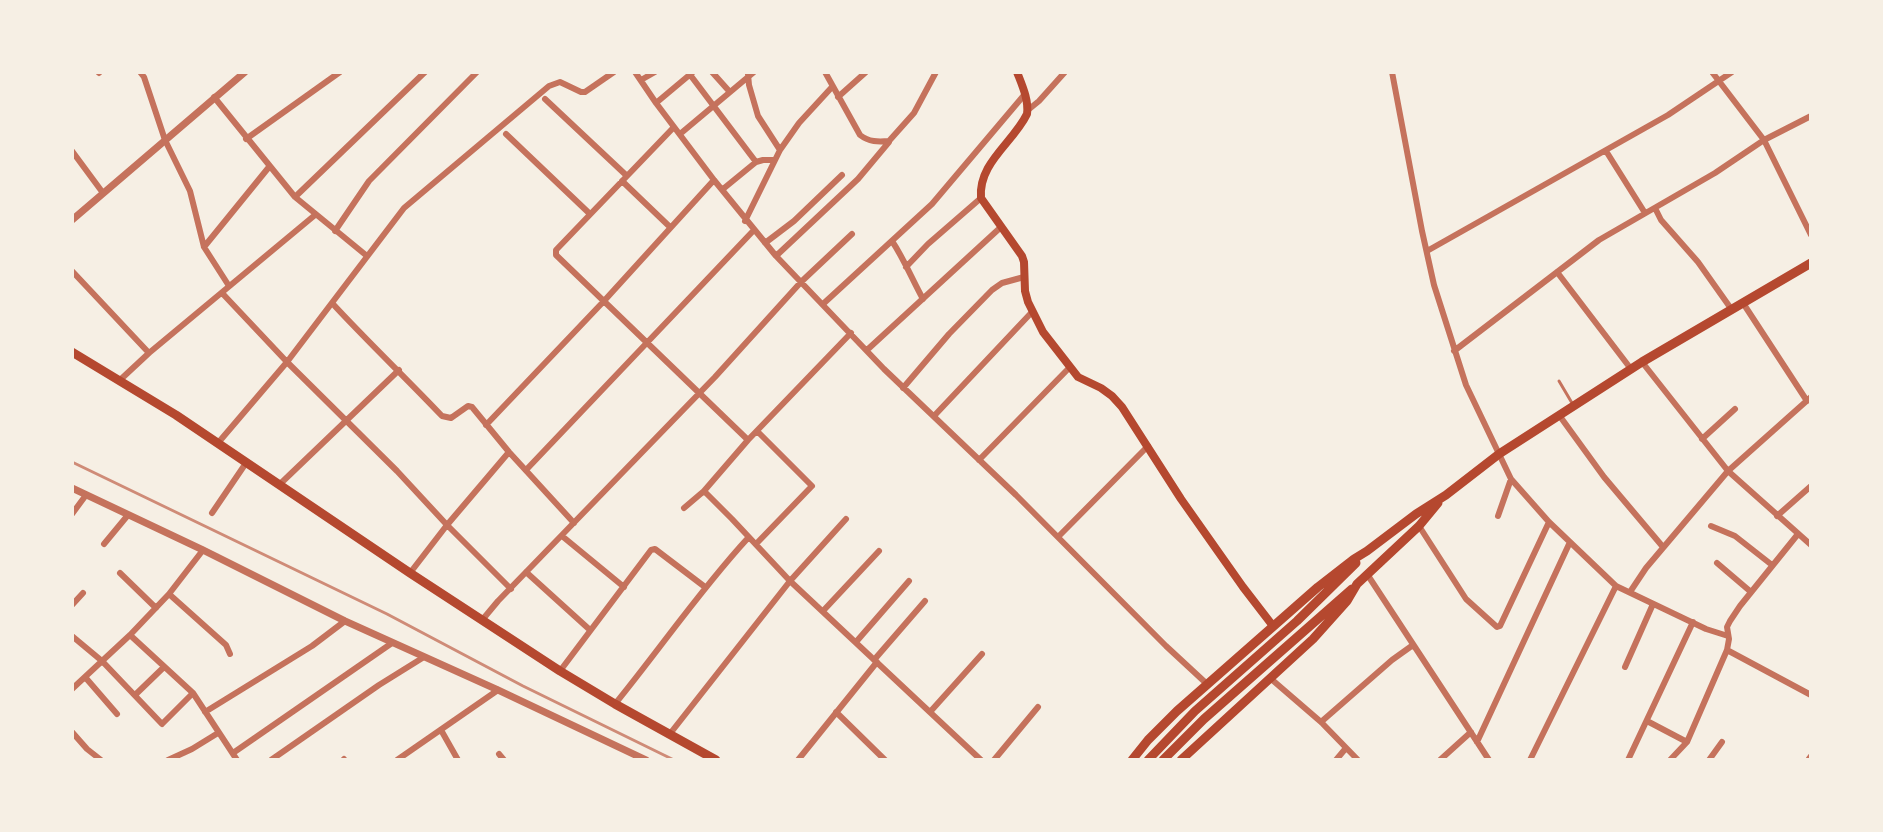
<!DOCTYPE html>
<html>
<head>
<meta charset="utf-8">
<style>
	body { margin:0 }
	#map { position:relative; width:1883px; height:832px; overflow:hidden; background:#f6efe4; font-family:"Fira Sans",sans-serif }
	canvas { display:block }
	.frame { position:absolute; inset:0; border:74px solid #f6efe4; pointer-events:none }
</style>
</head>
<body>
<div id="map">
<canvas width="1883" height="832"></canvas>
<div class="frame"></div>
</div>
<script>
const ctx = document.querySelector('canvas').getContext('2d');
ctx.lineJoin = 'round';
function strokePath(path, color, width, dash) {
  ctx.strokeStyle = color;
  ctx.lineWidth = width;
  ctx.lineCap = dash ? 'butt' : 'round';
  ctx.setLineDash(dash || []);
  ctx.stroke(path);
}
strokePath(new Path2D(`
	M1559 381 1572 403`), '#c5725c', 3);
strokePath(new Path2D(`
	M140 72 144 77 165 140 190 191 204 247 229 286
	M635 72 656 103 714 180 776 256 884 369 1016 495 1166 646 1207 684
	M688 72 756 162 763 160H774
	M712 72 729 91
	M825 72 860 135C869 142 878 142 889 141L914 113 936 72
	M1392 72 1422 231 1434 285 1466 385 1511 479 1549 522 1616 586 1706 629 1728 636
	M1712 72 1764 140 1811 235
	M99 73 100 72
	M748 74 749 85 758 116 780 150
	M641 80 655 72
	M214 97 295 197 367 256
	M838 97 866 72
	M545 99 627 176
	M656 103 693 72
	M1028 110 1039 101 1065 72
	M674 127 556 250V255L748 440 851 333
	M506 134 590 214
	M680 134 754 72
	M246 139 340 72
	M72 151 103 193
	M1606 151 1645 213
	M622 181 670 227
	M723 189 756 162
	M295 197 425 72
	M1655 208 1661 220 1698 262 1732 310
	M745 221 780 150 799 123 832 87
	M335 231 369 181 477 72
	M892 241C904 259 912 279 923 299
	M765 243 794 221 842 175
	M204 247 269 167
	M1427 251 1668 115 1732 72
	M776 256 858 179 889 142
	M906 267 928 244 981 198
	M72 271 149 353
	M1557 272 1631 369
	M222 293 287 362 397 471 447 525 511 589
	M332 303C368 342 406 378 442 416L451 418 468 406 472 407 509 452 574 523
	M1743 303 1807 401
	M823 304 932 204 1025 94
	M867 350 1001 227
	M1454 351 1599 240 1715 173 1764 140 1811 116
	M1642 362 1728 471 1811 545
	M120 380 149 353 315 215
	M903 388 949 334 992 290 1002 283 1024 277
	M1559 415 1604 477 1663 547
	M934 416 1032 312
	M486 425 604 301 714 180
	M1702 439 1735 409
	M218 443 287 362 404 208 549 86 560 82 581 92H585L614 72
	M979 460 1069 368
	M526 470 754 230
	M279 485 399 370
	M704 491 748 440
	M684 508 704 491 732 519 790 581 981 760
	M212 513 246 463
	M72 514 86 495
	M1498 516 1511 479
	M1777 516 1811 486
	M1419 526 1466 599 1497 627 1500 626 1549 522
	M1711 526 1735 536 1772 565
	M562 536 624 587
	M1058 537 1148 446
	M104 544 128 515
	M756 544 812 486 757 431
	M1717 563 1751 592
	M526 572 590 630
	M120 573 156 608
	M410 573 447 525 509 452
	M1367 574 1489 760
	M1630 592 1646 568 1728 471 1811 397
	M169 594 226 645 230 654
	M72 605 83 593
	M823 611 879 551
	M483 619 498 601 715 377 801 282 852 234
	M130 635 193 693 237 760
	M72 636 102 661 162 724 193 693
	M856 642 909 581
	M1727 650 1811 695
	M874 660 925 601
	M1625 667 1653 604
	M560 671 651 550 655 549 705 587
	M85 677 117 714
	M1270 678 1321 722 1358 760
	M72 689 130 635 169 594 203 550
	M135 695 164 667
	M615 704C660 649 700 590 748 538
	M205 712 312 646 345 621
	M836 712 885 760
	M930 712 982 654
	M1647 721 1687 742
	M1321 722 1392 660 1413 645
	M441 730 458 760
	M72 732 87 749 101 760
	M669 735 790 581 846 519
	M1477 742 1570 542
	M233 753 392 643
	M499 754 504 760
	M168 760 192 749 218 733
	M271 760 379 685 424 657
	M343 760 344 759
	M397 760 498 690
	M798 760 877 662
	M994 760 1038 707
	M1336 760 1346 748
	M1440 760 1471 732
	M1530 760 1616 586
	M1628 760 1693 622
	M1670 760 1687 742 1727 650 1729 639 1727 627 1730 621 1740 606 1798 534
	M1709 760 1722 742
	M1808 760 1811 756`), '#c5725c', 6);
strokePath(new Path2D(`
	M72 220 245 72
	M72 488 203 550 345 621 498 690 646 760`), '#c5725c', 7);
strokePath(new Path2D(`
	M1017 72C1022 85 1029 100 1027 114 1013 143 978 163 981 198L1022 256 1024 262 1025 291 1028 302 1043 332 1078 377 1101 388 1112 396 1122 407 1181 499 1243 587 1273 626`), '#b5482f', 8);
strokePath(new Path2D(`
	M72 352 176 415 410 573 560 671 615 704 716 760`), '#b5482f', 9);
strokePath(new Path2D(`
	M1132 760 1148 740 1177 711 1318 587 1354 559 1367 551 1416 514 1446 495 1499 454 1642 362 1811 263
	M1148 760 1195 711 1297 621 1356 563
	M1163 760 1204 719 1352 589
	M1181 760 1313 639 1347 601 1357 584 1419 526 1438 503`), '#b5482f', 9);
strokePath(new Path2D(`
	M72 462 387 614 523 686 674 760`), '#cf8b77', 3);
</script>
</body>
</html>
